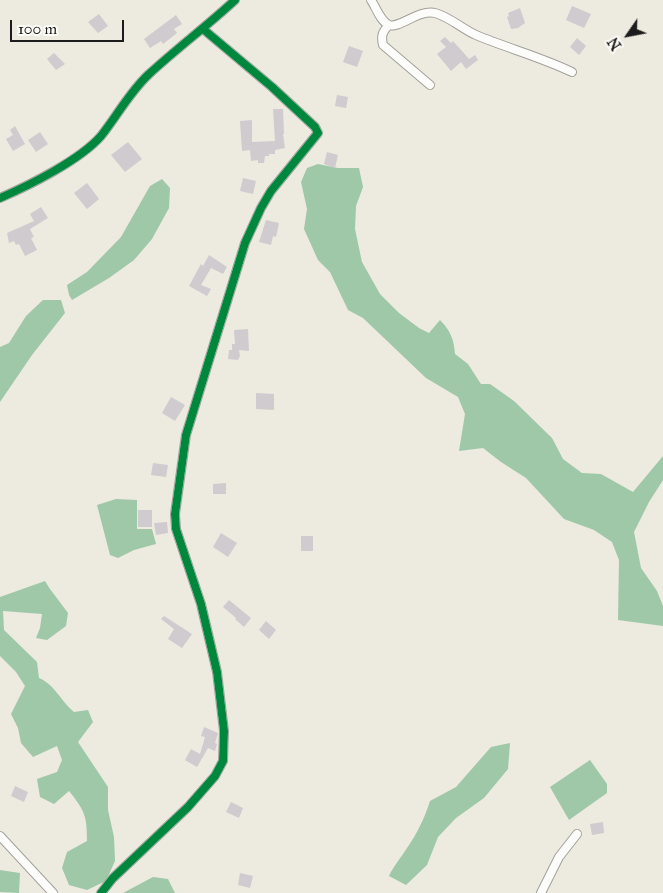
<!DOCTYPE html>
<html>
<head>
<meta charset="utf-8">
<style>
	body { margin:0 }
	#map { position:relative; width:663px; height:893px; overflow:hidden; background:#edeae0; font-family:"IM FELL Great Primer",serif }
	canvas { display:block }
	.north { position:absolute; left:603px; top:10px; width:50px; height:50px; -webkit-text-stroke:4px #fdfcf7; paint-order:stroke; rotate:237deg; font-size:14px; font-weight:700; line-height:20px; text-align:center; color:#1c1c1c }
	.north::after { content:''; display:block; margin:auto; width:18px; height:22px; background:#1c1c1c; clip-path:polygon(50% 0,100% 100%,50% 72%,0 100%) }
	.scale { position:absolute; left:10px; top:20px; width:114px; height:22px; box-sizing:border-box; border:2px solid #1c1c1c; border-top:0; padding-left:6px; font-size:15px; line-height:18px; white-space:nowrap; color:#1c1c1c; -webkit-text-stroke:4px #fdfcf7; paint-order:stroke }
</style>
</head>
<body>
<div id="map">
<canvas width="663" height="893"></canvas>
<div class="north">N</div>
<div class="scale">100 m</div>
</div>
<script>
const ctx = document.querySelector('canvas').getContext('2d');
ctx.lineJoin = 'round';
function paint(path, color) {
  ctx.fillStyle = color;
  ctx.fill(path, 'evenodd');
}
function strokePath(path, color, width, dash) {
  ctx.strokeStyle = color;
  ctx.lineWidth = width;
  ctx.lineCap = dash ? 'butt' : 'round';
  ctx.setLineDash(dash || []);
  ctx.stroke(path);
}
paint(new Path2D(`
	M318 164 338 168H359L363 187 356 206 355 229 362 262 380 294 399 313 419 328 429 333 440 320C450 330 454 339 455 354L468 364 481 384H490L514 401 552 438 563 459 582 473 601 474 633 492 663 456V480L649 502 634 532 641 568 657 591 663 606V626L618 620 619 560 612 542 594 530 564 519 526 478 501 462 483 448 459 451 465 414 458 397 426 378 363 318 348 310 330 272 318 260 304 229 307 209 301 182 307 168Z
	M162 179 170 188 169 208 152 239 134 260 109 278 72 300 69 295 67 285 87 272 121 237 150 186Z
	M43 300H61L65 313 32 355 0 402V347L9 343 26 316Z
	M116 499 137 500V529H152L156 544 134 550 118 558 110 555 97 505Z
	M45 581 50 589 68 613 66 626 47 640 36 638 40 628 42 614 3 611 4 630 37 662 39 678C54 684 61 701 74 712L88 710 93 722 78 742 108 787V810L114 837 115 861 106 881 87 890 69 885 62 868 67 852 87 841C87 816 85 811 69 791L54 804 40 797 37 779 57 772 62 760 57 746 33 757 21 743 18 728 11 714 25 686 16 672 0 656V597Z
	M510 743 508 769 484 798 456 818 438 837 427 865 406 885 389 876C394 865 401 858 407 848 417 834 425 817 430 801L456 787 491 747Z
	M590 760 607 784V793L569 820 550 787Z
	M0 870 20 873 19 893 0 892Z
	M153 877 168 879 175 893H123Z`), '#9ec8a7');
paint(new Path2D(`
	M572 6 591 14 584 28 566 20Z
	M520 8 525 23 518 28 511 29 507 17 509 16 508 13Z
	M99 14 108 26 98 33 88 22Z
	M176 15 182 24 174 29 177 33 163 44 161 41 150 48 144 39Z
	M445 37 451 43 453 41 469 59 475 55 478 60 466 69 461 62 451 71 437 54 446 47 440 41Z
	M577 38 586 46 579 55 570 47Z
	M349 46 363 51 357 67 343 62Z
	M54 53 65 64 56 70 47 59Z
	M337 95 348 97 346 108 335 106Z
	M273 109H283L284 134H283L285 148 275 150V154H269V156H265L264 163H258V160L251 161 250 150 242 151 240 121 252 120V142L275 141Z
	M15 126 25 144 13 151 6 139 13 135 10 130Z
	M40 132 48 144 36 152 28 140Z
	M128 142 142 159 125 172 111 155Z
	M327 152 338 155 335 168 324 164Z
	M243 178 256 181 253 194 240 191Z
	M87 183 99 199 87 209 74 193Z
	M41 207 48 218 30 229 34 237 31 238 37 250 25 256 19 244 16 245 14 241 9 243 7 233 34 221 30 214Z
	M266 220 279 223 276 237 273 236 271 245 259 242Z
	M209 255 227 267 223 274 211 268 201 285 211 289 207 296 189 286 201 264 203 266Z
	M248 329 249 351 239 350 240 356 238 360 228 359 229 350H232V344H235L234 330Z
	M256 393 274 394V410L256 409Z
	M171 397 185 405 175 421 162 413Z
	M153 463 168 465 166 477 151 475Z
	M226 483V494H213V484Z
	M138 510H152V527H138Z
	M167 522 168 533 156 535 154 523Z
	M221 533 237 543 228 557 213 547Z
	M301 536H313V551H301Z
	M229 600 251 618 244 627 235 619 236 618 223 607Z
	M164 616 192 634 182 648 168 639 174 629 161 619Z
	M266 621 276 630 269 639 259 630Z
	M204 727 218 733 215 743 217 744 215 751 208 748 197 767 185 760 191 749 200 754 205 737 201 736Z
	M15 786 28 792 24 802 11 796Z
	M231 802 243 808 239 818 226 812Z
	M603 822 604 833 592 835 590 824Z
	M240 873 253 876 250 888 238 885Z`), '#cfcbcf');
const street = new Path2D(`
	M371 0C376 7 380 21 389 25 399 29 419 9 435 13 450 17 462 29 476 35 507 48 541 57 572 72
	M389 25C382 32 381 36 383 45L430 85
	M0 198C30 185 80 160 101 136 117 116 129 93 148 75 176 49 207 26 235 0
	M0 836 53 893
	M101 893 113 878 188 807 215 776 223 761 224 731 217 672 201 604 176 529 175 514 186 435 245 243 261 208 271 191 318 133 315 127 272 87 203 29
	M541 893 559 857 577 834`);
strokePath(street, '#a2a09a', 10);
strokePath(street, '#fcfcfa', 8);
strokePath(new Path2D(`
	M0 198C30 185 80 160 101 136 117 116 129 93 148 75 176 49 207 26 235 0
	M101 893 113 878 188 807 215 776 223 761 224 731 217 672 201 604 176 529 175 514 186 435 245 243 261 208 271 191 318 133 315 127 272 87 203 29`), '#00873e', 8);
</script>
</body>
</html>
